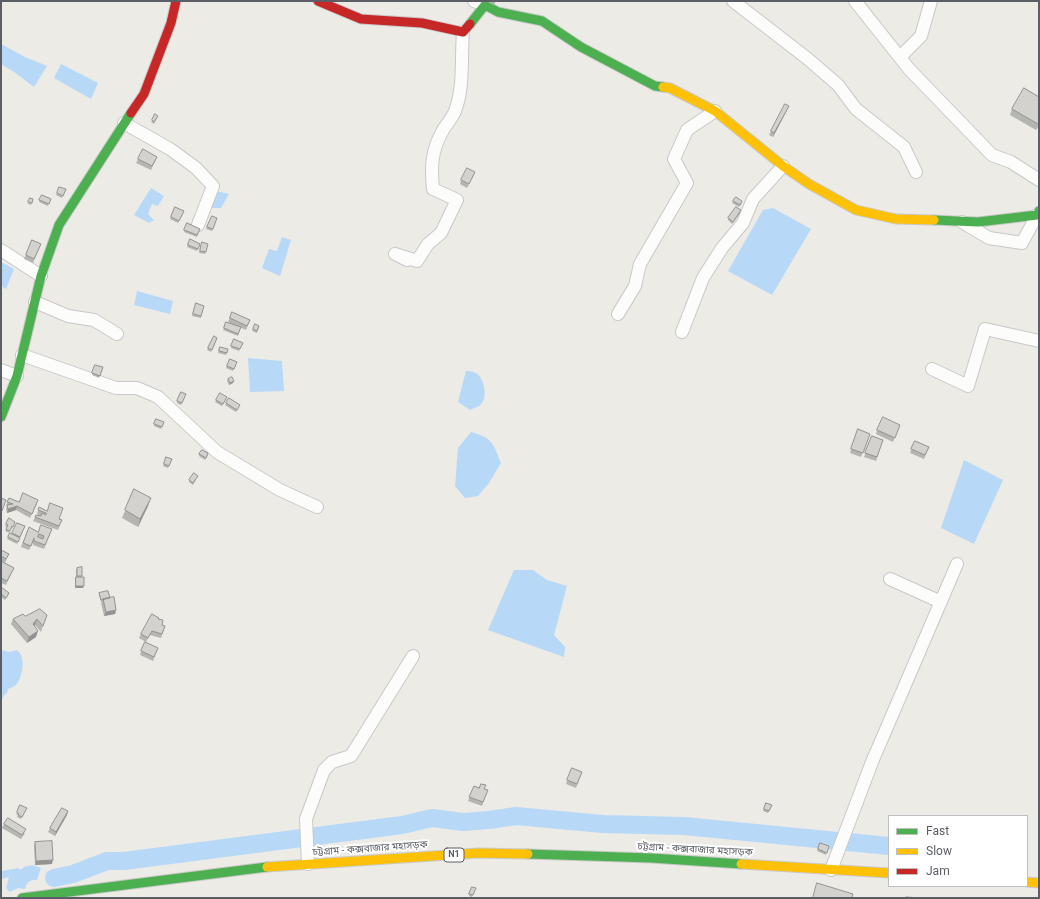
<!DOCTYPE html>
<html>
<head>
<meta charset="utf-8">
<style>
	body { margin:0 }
	#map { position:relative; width:1040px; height:899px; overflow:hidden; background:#ecebe6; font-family:Roboto,sans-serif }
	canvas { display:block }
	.frame { position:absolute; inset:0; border:2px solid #5b5f65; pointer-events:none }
	.legend { position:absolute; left:888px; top:815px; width:140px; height:72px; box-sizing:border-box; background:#fff; border:1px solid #bdbfc1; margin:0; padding:5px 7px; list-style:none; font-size:12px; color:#5b5f65 }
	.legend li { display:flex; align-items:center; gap:8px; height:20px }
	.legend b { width:20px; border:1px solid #bdbfc1 }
</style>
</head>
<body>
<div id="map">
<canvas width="1040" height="899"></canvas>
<div class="frame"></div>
<ul class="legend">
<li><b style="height:5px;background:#4caf50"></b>Fast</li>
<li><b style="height:5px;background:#ffc107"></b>Slow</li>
<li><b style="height:5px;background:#c62828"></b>Jam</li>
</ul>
</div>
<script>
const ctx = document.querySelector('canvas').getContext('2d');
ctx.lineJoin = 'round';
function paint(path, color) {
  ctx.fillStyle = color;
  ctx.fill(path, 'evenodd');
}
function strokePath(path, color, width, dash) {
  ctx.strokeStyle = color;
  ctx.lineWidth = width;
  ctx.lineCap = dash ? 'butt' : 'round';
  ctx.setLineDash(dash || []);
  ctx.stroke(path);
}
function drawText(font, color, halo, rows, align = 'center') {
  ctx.font = font + ' Roboto,"Noto Sans Bengali",sans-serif';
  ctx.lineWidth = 4;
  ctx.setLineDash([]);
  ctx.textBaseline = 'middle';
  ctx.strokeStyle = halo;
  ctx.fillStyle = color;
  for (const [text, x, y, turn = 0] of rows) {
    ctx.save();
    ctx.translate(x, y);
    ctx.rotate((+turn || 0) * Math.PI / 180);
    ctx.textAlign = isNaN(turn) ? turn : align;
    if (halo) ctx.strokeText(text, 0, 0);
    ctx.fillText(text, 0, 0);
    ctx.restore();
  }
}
paint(new Path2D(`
	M1 44 25 57 47 66 34 87 14 72 1 64Z
	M61 64 98 83 91 99 54 78Z
	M151 188 164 196 158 206 152 204 148 214 154 220 149 223 134 215Z
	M216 191 229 194 221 208H209Z
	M773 208 811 229 772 295 728 271 763 210Z
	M282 237 291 240 280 276 262 268 269 249 277 251Z
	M1 262 14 269 6 289 1 286Z
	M137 291 173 301 170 314 134 305Z
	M248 358 282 361 284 391 250 392Z
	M466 371C471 371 477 372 480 377 485 384 487 398 481 404 479 407 473 408 470 410L458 402Z
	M471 432C493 438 493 443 501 463L489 483 478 496 465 498 455 486 458 448Z
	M964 460 1003 480 974 544 941 528Z
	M514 570H533L547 580 567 586 554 635 565 647 564 657 488 630Z
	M1 650 10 652 17 650C26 657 23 674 17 684 15 686 11 688 8 689L7 693 4 695 3 698 1 700Z
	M32 865 41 868 37 880C30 880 27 881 25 889L18 888 10 892 6 888 9 877 1 879V871L19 868 20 870 24 867Z`), '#b8d8f8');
strokePath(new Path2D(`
	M54 878 73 874 107 861H124L402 825 432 818 463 822 489 820 516 816 603 824 684 826 889 846`), '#b8d8f8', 18);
const street = new Path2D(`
	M474 1 485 5
	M733 1 808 59 838 85 856 109 904 147 916 172
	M855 1 909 69 992 155 1011 162 1039 180
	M900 57 921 36 931 1
	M124 123 170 149 196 168 213 186 198 225
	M962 222 989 238 1022 243 1037 215
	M1 250 41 276
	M407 260 395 254 417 261 428 244 441 233 457 200 433 189C431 167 431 152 442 132 446 124 454 117 456 108 464 86 461 56 463 32
	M35 302 68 316 94 320 117 334
	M618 314 635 286 640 264 687 183 674 159 687 130 715 111
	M682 332 703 278 722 248 743 223 753 199 783 166
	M22 355 116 388H137L158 397 217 452 280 490 317 507
	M932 369 968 386 985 329 1039 341
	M1 370 17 376
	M890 579 941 602
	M308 864 306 819 324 770 332 762 351 756 413 656
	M831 870 872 762 957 564`);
const fast = new Path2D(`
	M470 24 485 5 498 12 542 21 581 47 655 86 663 87
	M934 220 978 222 1037 215 1039 211
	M1 417 17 376 41 276 59 225 131 113
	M528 854 651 858 741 864
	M22 898 267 867`);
const slow = new Path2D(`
	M663 87 670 88 715 111 783 166 809 184 856 210 896 219 934 220
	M741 864 889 873
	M267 867 478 853 528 854
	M1027 882 1039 883`);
const jam = new Path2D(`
	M318 1 361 19 422 23 463 32 470 24
	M131 113 144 94 171 23 176 1`);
strokePath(street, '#c8c8c7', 14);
strokePath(fast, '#c8c9c8', 11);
strokePath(slow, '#c8c9c8', 11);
strokePath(jam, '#c8c9c8', 11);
strokePath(street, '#fcfcfb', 12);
strokePath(fast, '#4caf50', 9);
strokePath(slow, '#ffc107', 9);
strokePath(jam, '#c62828', 9);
paint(new Path2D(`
	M486 1H496L494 5Z
	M1039 97V126L1036 130 1010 115 1012 109Z
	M787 110 773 137 769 135 771 131Z
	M157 118 154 124 151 122 152 120Z
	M157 157 151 170 136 163 138 159Z
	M475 172 467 188 460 184 461 180Z
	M66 189 62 198 56 195 57 193Z
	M42 195 51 199 48 206 39 202Z
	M30 198 33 199 31 205 28 204Z
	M733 201 742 203 739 207 732 203Z
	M175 207 184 211 178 223 170 219Z
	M741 212 732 224 728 220V218Z
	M212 216 217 218 212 231 206 229Z
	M187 223 200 229 197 237 184 232Z
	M190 239 200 244 197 251 187 247Z
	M32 240 41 244 33 263 24 259Z
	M202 242 208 244 205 254 199 253Z
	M196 303 204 306 201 318 192 316Z
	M232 312 250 320 246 330 228 322Z
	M226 322 241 327 238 336 223 330Z
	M255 324 259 326 257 333 252 331Z
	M214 336 217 338 211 352 207 350Z
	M234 339 243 343 239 351 231 348Z
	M220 347 228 349 226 355 218 353Z
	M230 359 237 362 233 371 226 368Z
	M95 365 103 367 99 378 92 375Z
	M228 379 233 383 229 385 227 381Z
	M181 392 186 394 181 405 177 403Z
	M227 397 222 406 215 402 216 400Z
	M226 403 240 405 236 412 225 405Z
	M156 419 164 422 161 429 154 426Z
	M900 425 893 442 876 434 877 430Z
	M858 429 870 434 861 457 850 453Z
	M872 436 883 440 876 461 864 457Z
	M915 441 929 447 924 459 910 453Z
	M199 454 208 455 205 460 199 456Z
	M166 457 172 459 168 468 163 466Z
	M198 476 193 485 189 482V480Z
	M134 489 148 506 138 527 122 518Z
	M9 498 19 502 37 504 30 518 16 510 7 513 6 509 7 506H6Z
	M39 507 59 519 62 520 58 530 33 521 36 515 41 516 37 514Z
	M9 518 15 522 12 529 11 528 9 533 5 531 7 527 5 526Z
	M17 523 25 526 17 544 7 539 10 533 12 534Z
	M29 527 38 532 52 529 44 549 33 545V542L29 550 21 547Z
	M1 550 7 558 5 563 1 561Z
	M1 561 14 568 6 585 1 583Z
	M77 568 82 577 83 588H75V579L76 577V570Z
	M1 587 9 593 5 600 1 597Z
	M99 593 109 598 116 610 115 614 104 616 101 603 102 602H101L99 595Z
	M47 615 41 632 35 625 34 626 36 637 27 643 11 624 13 619 25 616Z
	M159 619 162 625 165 626 161 638 150 635 146 642 139 638 141 634Z
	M145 642 158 648 153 661 140 655Z
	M572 768 582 772 576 788 566 784Z
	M474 786 485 789 488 790 482 806 468 801Z
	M766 803 772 805 768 813 763 811Z
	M20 805 27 808 21 819 17 817 18 815 16 814Z
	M67 815 55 836 48 832 50 828Z
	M4 824 25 833 21 839 2 828Z
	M35 842 52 864 35 865 34 846Z
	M820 843 829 846 826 855 817 851Z
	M472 887 476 888 472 897 469 896Z`), '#b5b5b2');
paint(new Path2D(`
	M789 106 787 110 773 137 774 133Z
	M234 381 233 383 229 385 230 383Z
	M151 498 148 506 138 527 140 519Z
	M17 506 16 510 7 513 8 509Z
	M76 586H84L83 588H75Z
	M116 610 115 614 104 616 106 612Z
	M37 619 35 625 31 630 33 624Z
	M38 631 36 637 27 643 29 637Z
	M68 811 67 815 55 836 56 832Z
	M53 860 52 864 35 865 36 861Z`), '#949391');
const building = new Path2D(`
	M1024 88 1039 97V123L1038 124 1012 109Z
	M785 104 789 106 774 133 771 131Z
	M155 114 158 116 154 122 152 120Z
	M143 149 157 157 152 166 138 159Z
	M467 168 475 172 469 184 461 180Z
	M59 187 66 189 63 196 57 193Z
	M42 195 51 199 49 204 39 200Z
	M736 197 742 201 740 205 733 201Z
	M30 198 33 199 32 203 28 202Z
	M175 207 184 211 179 221 171 217Z
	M736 207 741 210 733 222 728 218Z
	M212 216 217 218 213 229 207 227Z
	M187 223 200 229 197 235 184 230Z
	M190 239 200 244 198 249 188 245Z
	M32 240 41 244 34 259 26 255Z
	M202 242 208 244 206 252 200 251Z
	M196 303 204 306 201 316 193 314Z
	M232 312 250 320 247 326 230 318Z
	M226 322 241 327 238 334 224 328Z
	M255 324 259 326 257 331 253 329Z
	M214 336 217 338 212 350 208 348Z
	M234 339 243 343 240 349 231 346Z
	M220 347 228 349 227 353 219 351Z
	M230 359 237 362 234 369 227 366Z
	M95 365 103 367 100 376 92 373Z
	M232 377 234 381 230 383 228 379Z
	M181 392 186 394 182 403 177 401Z
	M220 393 227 397 223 404 216 400Z
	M229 398 240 405 237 410 226 403Z
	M883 417 900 425 895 438 877 430Z
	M156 419 164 422 162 427 154 424Z
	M858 429 870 434 863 453 851 449Z
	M872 436 883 440 877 457 865 453Z
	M915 441 929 447 925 455 911 449Z
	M202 450 208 453 206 458 199 454Z
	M166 457 172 459 169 466 164 464Z
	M194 473 198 476 193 483 189 480Z
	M134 489 151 498 140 519 125 510Z
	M23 493 38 500 32 514 17 506 8 509 7 505 13 504 7 502 9 498 19 502Z
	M1 498 6 500 2 511 1 510Z
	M50 503 63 508 59 519 62 520 59 526 35 517 36 515 41 516 42 513 46 515V513L38 510 39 507 47 511Z
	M9 518 15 522 13 527 12 526 10 531 6 529 8 525 6 524Z
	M17 523 25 526 20 537 12 533Z
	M41 525 52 529 45 545 34 541V538L31 546 23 543 29 527 38 532ZM39 534 44 536 43 539 38 537Z
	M10 533 20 538 18 542 8 537Z
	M1 550 9 554 6 559 1 556Z
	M1 561 14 568 7 581 1 578Z
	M82 567V576H77V568Z
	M76 577H84V586H76Z
	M1 587 9 593 6 598 1 594Z
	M108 591 110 598 101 600 99 593Z
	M114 597 116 610 106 612 103 599Z
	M40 609 47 615 43 626 37 619 33 624 38 631 29 637 13 619 23 614 25 616Z
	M152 614 159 618 158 619 163 620 162 625 165 626 162 634 152 631 148 638 141 634Z
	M145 642 158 648 154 657 141 651Z
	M572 768 582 772 577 784 567 780Z
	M481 784 486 785 484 789 488 790 483 802 469 797 474 786 479 788Z
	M766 803 772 805 769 811 764 809Z
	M20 805 27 808 22 817 18 815 19 814 17 812Z
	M62 808 68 811 56 832 50 828Z
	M8 818 26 829 22 835 4 824Z
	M52 841 53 860 36 861 35 842Z
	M820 843 829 846 827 853 818 849Z
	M817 883 853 894 852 898H813Z
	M472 887 476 888 473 895 469 894Z
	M906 897 921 898H906Z`);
paint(building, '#d3d2cf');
strokePath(building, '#949391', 1);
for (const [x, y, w] of [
	[454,855,20]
]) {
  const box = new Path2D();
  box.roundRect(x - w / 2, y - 7, w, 14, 3);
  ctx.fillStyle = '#fff';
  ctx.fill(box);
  strokePath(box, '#5b5f65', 1);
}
drawText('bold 9px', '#5b5f65', null, [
	["N1",454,855]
]);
drawText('10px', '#5b5f65', '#fff', [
	["চট্টগ্রাম - কক্সবাজার মহাসড়ক",370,849,-4],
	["চট্টগ্রাম - কক্সবাজার মহাসড়ক",695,850,3]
]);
</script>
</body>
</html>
